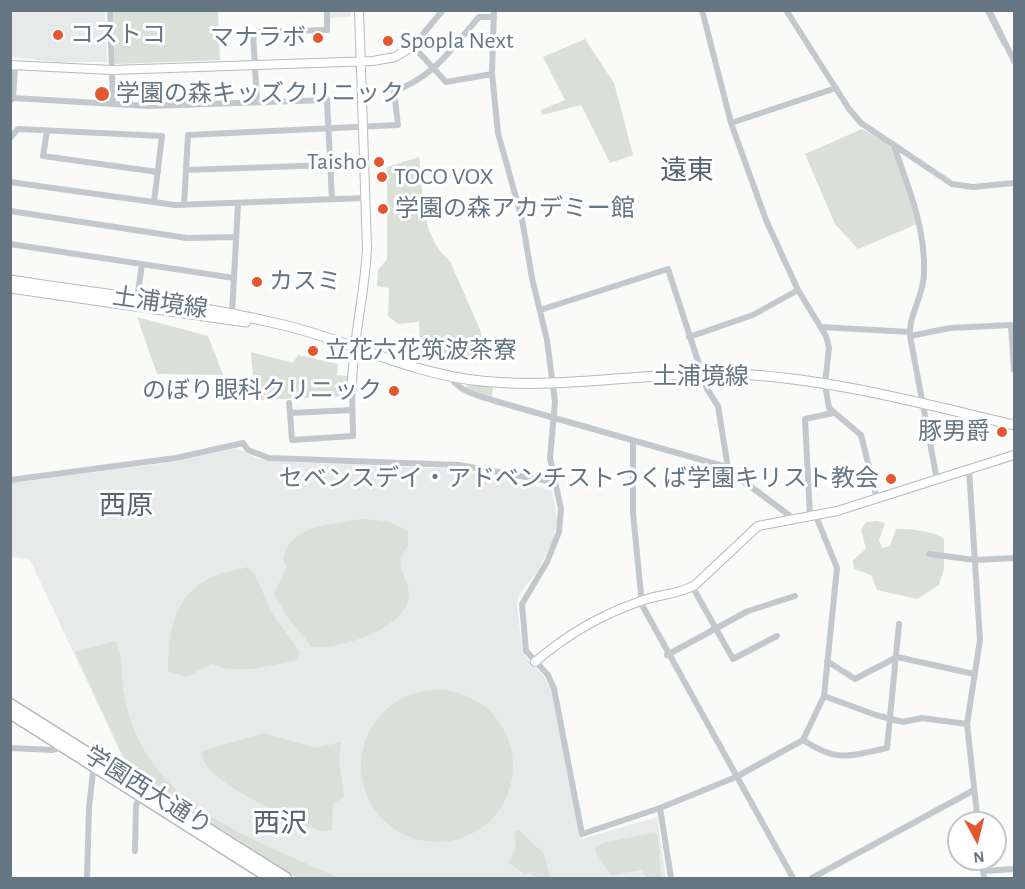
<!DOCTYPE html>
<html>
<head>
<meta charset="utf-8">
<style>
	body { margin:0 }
	#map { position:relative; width:1025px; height:889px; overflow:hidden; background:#fafaf8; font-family:"Alegreya Sans",sans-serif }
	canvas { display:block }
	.frame { position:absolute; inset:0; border:12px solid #657683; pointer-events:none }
	.north { position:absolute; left:947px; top:811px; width:60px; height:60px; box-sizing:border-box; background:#fff; border:2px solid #c1c8cd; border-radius:50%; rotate:173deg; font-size:16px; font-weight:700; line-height:24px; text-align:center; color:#657683 }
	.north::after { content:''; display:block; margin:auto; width:21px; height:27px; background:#e4572e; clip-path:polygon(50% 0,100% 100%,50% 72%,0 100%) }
</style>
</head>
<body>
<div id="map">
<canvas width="1025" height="889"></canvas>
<div class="frame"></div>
<div class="north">N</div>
</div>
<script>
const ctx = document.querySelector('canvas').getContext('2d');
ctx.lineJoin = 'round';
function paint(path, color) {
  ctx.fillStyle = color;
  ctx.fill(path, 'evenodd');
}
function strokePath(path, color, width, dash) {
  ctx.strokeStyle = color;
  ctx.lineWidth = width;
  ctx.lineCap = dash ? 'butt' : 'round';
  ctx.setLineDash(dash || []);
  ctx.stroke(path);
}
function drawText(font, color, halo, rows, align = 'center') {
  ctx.font = font + ' "Alegreya Sans","Noto Sans JP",sans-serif';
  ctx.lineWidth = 6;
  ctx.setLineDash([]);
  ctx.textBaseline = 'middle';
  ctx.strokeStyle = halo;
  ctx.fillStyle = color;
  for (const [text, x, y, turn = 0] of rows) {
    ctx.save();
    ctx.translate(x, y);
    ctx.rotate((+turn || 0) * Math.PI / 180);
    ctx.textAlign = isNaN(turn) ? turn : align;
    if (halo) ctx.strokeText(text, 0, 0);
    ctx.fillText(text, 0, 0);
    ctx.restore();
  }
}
paint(new Path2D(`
	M11 10 105 11 107 62H57L11 57Z
	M329 11H351V17L329 18Z
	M237 448 256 458 268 461 457 469 552 490 557 521 553 540 537 572 519 595 517 603 522 648 525 656 544 677 551 690 582 839 657 817 666 878H297L147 782 122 756 30 560 11 557 10 483 174 462Z`), '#e8e9e9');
paint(new Path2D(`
	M113 11H218L220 60 117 64 115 63Z
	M585 39 614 83 633 155 610 163 581 105 542 115 541 110 565 100 543 57Z
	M862 129 889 144 900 168 917 224 858 249 835 224 805 154Z
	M419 157C424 193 419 235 450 261L481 332 482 360 435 355 420 342 419 322 398 324 388 316 389 288 377 286 378 270 387 259V167Z
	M137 317 208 336 223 375 157 374Z
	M251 352 293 363 298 355 338 364 337 375 348 376 349 396 260 400 253 379Z
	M467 384 493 386 492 397 466 389Z
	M362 519C379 520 395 521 408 532V546C391 565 409 577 409 595 408 628 339 650 312 647L286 615 274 594 287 566 283 560C289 524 333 525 362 519Z
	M876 521 885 523 879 540 882 548 890 546 896 529C912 529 931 530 944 539V569L939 585 917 599 877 590 871 575 854 569 853 560 866 549 861 530 866 522Z
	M247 567 254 573 273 615 300 652 297 660C269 665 239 676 212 664L186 677 168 671C168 634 173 597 210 578 220 572 236 571 247 567Z
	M115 641C125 656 120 677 124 695 126 706 130 719 134 729 167 814 264 843 339 878H298L148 782 123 756 75 652Z
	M361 766a76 76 0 1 1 152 0a76 76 0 1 1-152 0Z
	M264 733 316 748 341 742 339 760 344 796 333 804 332 830 321 831C297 820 198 782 202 751Z
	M519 830 544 854 550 878H538L530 873 524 874 509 863 516 847 514 833Z
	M654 833 658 835 661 878H646L642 870 611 875 595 851 596 847 606 842Z`), '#dadfd7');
strokePath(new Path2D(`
	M985 10 1003 45`), '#bbc7cb', 1.5);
const secondary = new Path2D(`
	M10 65 112 70 373 61 395 57 413 46
	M352 388C352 341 365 295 367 248L359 10
	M535 662C565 636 603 614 641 601 659 594 678 595 695 585L758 526 837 511 1014 455`);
const primary = new Path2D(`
	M10 280C100 294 191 303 279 324 350 340 406 373 481 381 563 390 649 371 732 374 825 377 924 404 1014 425
	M10 288 246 322`);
const highway = new Path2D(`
	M10 704 286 878
	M10 713 270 878`);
strokePath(secondary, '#b3babf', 10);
strokePath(primary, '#b5babe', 11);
strokePath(highway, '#b4b9bd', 13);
strokePath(new Path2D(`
	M110 10 113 104
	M443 10 413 46 446 82 492 74
	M494 10 492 74 498 133 522 219 532 278 547 340 555 402 550 458 561 509 559 532 547 562 522 604 526 651 548 675 554 689 582 834 660 808 736 777 803 740 824 696 837 568 816 516
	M702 10 731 123 766 220 798 290
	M786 10 849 109 861 123 952 184 973 187 1014 183
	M989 10 1014 61
	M13 98 15 65
	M10 101 13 98 148 106 327 100 332 199
	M257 102 253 32 327 30V10
	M731 123 836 88
	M47 131 43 156 158 172
	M10 138 18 129 162 136 154 202
	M893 144C908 185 926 229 924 274 924 294 908 317 910 336L950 328 1011 325 1014 370
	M186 170 330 165
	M10 182 175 205 365 198
	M184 205 188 135 398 125 394 91C433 78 453 47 479 17H494
	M10 211 187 238 236 237
	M10 244 234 278
	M137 299 142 264
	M540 310 668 269 707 389 718 406 728 468
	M232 314 238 204
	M821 327 910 332
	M910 336 937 480
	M689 337 753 315 798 290 826 336 829 348 825 384 829 408 861 435 877 499
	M451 377C458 392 481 396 495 401L723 466 793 518
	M352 388 353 436 292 440 290 413 352 410
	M289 403 290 413
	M633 441V513L642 605 793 878
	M969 469 980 640 967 724 978 823
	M10 480 176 458 243 443 248 450 269 458 459 465 554 482
	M810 516 805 419 833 413
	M929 554 975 560 1014 558
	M692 586 733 659 777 636
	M667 655 748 611 795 596
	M827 661 855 679 897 657 974 674
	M824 696 876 715 903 722 922 718 967 724
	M803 740C838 763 848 756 887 748L899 624
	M10 748 53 750 63 747
	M660 808 671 878
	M135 851 136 805 142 794
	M982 859 984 878
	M983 871 1014 869
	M87 878 89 807 94 764
	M812 878 974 790`), '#c3c8cc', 6);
strokePath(secondary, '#fff', 8);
strokePath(primary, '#fff', 9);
strokePath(highway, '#fff', 10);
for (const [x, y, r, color] of [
	[58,35,6,"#e4572e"],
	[318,38,6,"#e4572e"],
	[388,41,6,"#e4572e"],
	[102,94,8,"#e4572e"],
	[379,162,6,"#e4572e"],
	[382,177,6,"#e4572e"],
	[383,209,6,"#e4572e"],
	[257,282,6,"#e4572e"],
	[313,351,6,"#e4572e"],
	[394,391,6,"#e4572e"],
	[1002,432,6,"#e4572e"],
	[891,479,6,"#e4572e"]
]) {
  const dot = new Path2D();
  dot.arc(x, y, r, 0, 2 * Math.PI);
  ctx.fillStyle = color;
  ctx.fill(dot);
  strokePath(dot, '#fff', 2);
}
drawText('24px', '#657683', '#fff', [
	["コストコ",70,35],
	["マナラボ",306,38,"right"],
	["Spopla Next",400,41],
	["学園の森キッズクリニック",116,94],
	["Taisho",367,162,"right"],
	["TOCO VOX",394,177],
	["学園の森アカデミー館",395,209],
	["カスミ",269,282],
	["立花六花筑波茶寮",325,351],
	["のぼり眼科クリニック",382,391,"right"],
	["豚男爵",990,432,"right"],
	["セベンスデイ・アドベンチストつくば学園キリスト教会",879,479,"right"]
], 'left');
drawText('24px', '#657683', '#fff', [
	["土浦境線",160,303,8],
	["土浦境線",701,377],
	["学園西大通り",148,791,32]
]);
drawText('27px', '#57646e', '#fff', [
	["遠東",687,171],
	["西原",126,506],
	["西沢",280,824]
]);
</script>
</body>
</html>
